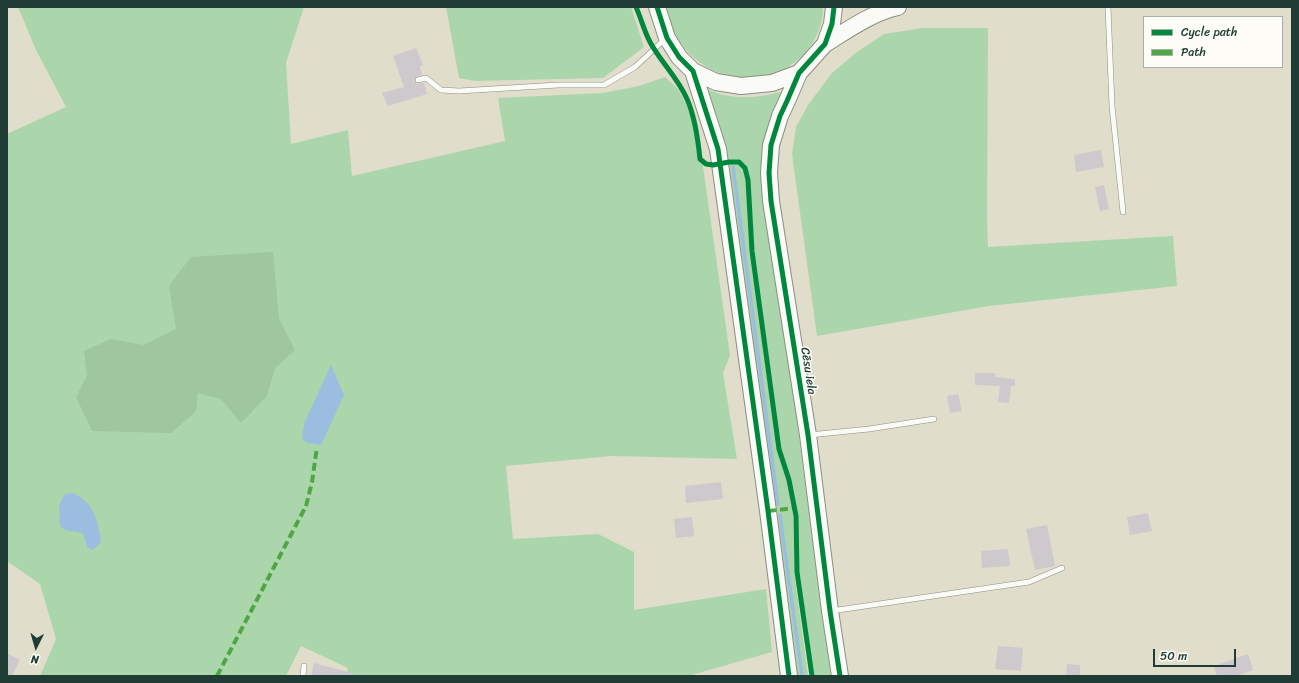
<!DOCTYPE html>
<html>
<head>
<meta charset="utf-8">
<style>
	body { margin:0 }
	#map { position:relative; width:1299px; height:683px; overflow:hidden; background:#e0ddcb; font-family:Sriracha,sans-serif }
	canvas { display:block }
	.frame { position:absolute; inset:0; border:8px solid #1f3d34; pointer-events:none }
	.legend { position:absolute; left:1143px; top:16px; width:140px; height:52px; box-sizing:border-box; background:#fdfcf7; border:1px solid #a4b0a9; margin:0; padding:5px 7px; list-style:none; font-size:12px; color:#1f3d34 }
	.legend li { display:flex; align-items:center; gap:8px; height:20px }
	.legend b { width:20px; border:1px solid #a4b0a9 }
	.north { position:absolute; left:16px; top:627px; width:40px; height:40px; -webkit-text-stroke:3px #fdfcf7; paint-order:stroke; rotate:185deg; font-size:11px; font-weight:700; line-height:16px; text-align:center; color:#1f3d34 }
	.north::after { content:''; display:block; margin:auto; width:14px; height:18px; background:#1f3d34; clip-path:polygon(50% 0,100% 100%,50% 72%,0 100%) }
	.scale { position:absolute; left:1153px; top:649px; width:83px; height:18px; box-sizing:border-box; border:2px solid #1f3d34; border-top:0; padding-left:5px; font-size:12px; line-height:14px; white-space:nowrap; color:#1f3d34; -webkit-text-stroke:3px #fdfcf7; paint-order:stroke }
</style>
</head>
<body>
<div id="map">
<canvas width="1299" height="683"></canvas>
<div class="frame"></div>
<ul class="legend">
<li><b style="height:5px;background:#00873e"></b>Cycle path</li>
<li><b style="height:5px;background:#4fa644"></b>Path</li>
</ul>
<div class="north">N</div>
<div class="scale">50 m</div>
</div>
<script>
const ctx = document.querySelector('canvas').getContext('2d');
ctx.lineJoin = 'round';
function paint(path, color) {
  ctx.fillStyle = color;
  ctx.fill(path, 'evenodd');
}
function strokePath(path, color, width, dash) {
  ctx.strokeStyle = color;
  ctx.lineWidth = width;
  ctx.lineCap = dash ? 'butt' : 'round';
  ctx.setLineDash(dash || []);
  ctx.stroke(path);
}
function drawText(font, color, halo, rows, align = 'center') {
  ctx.font = font + ' Sriracha,sans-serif';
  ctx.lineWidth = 3;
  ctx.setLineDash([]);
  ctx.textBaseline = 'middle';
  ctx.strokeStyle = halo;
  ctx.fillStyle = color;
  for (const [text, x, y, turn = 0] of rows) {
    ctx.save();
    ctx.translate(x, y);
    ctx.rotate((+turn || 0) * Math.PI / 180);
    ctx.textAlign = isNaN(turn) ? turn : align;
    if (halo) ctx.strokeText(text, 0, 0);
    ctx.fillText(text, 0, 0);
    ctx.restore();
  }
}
paint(new Path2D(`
	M18 7H304L286 63 291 144 348 130 352 176 505 141 498 98 603 93 639 86 665 77 677 88 682 96 698 132 730 355 723 373 737 459 611 456 506 466 513 539 598 534 634 552V610L766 589 772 652 688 676H346L348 668 301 646 286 676H40L56 639 40 584 7 561V134L66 107 36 50Z
	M446 7H631L644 47 603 78 475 81 459 78Z
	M667 7H823C823 20 819 33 812 44 781 90 715 88 683 46 675 35 668 22 667 7Z
	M923 28H988L987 219 988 247 1173 236 1177 286 989 306 817 336 792 154 796 127 808 105 832 73 857 52 884 34Z
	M707 89C732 101 759 98 784 91L775 110 765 135 763 166 831 676H812L798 573 796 508 791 483 781 448 754 250 750 182 746 165 740 160 726 159 719 122Z
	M733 163 739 165 744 172 746 181 748 213 754 282 768 386 777 446 782 466 787 481 793 515 795 579 808 676H797L727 164Z`), '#abd6ab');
paint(new Path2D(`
	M273 252 279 319 295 350 275 368 267 396 241 423 221 399 198 393 196 411 171 433 92 431 76 397 87 375 84 351 111 339 143 345 176 329 169 286 191 257Z`), '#9ec69f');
paint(new Path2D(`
	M331 365 344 395 321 445 308 443 302 439 304 424Z
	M73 493C76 495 81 497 84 500 96 510 99 528 101 543L92 550 87 547 83 533 65 530 60 526 59 505 65 494Z`), '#9bbde0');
strokePath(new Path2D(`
	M733 167 778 504
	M780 515 802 676`), '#9bbde0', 3.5);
paint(new Path2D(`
	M416 48 423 65 420 66 422 75 416 77 414 81 417 84 424 83 427 94 388 106 382 93 404 87 393 56Z
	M1101 150 1104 167 1076 172 1074 155Z
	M1104 185 1109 209 1100 211 1095 187Z
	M975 373H995V377L1015 379V386H1011L1009 403 998 402 1000 386 975 385Z
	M958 394 962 411 950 413 947 396Z
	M721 482 723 499 686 503 685 486Z
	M1148 513 1152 531 1130 535 1127 517Z
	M692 517 694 536 676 538 674 519Z
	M1047 525 1055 566 1035 570 1026 529Z
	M1008 549 1010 566 982 568 981 551Z
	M998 646 1023 648 1021 671 995 669Z
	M7 653 20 660 12 676H7Z
	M1248 654 1253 670 1236 676H1217L1214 666Z
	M314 663 352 673V676H311Z
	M1067 664 1080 665V676H1066Z`), '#cec9cc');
const service = new Path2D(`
	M1108 7 1112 106 1123 212
	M418 80 426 78 441 90 459 91 558 85H604L635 67 666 38
	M809 435 869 429 934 419
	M831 611 1029 582 1062 568
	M303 676 304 666`);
const primary = new Path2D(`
	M657 7 667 38 679 57 693 71 716 82 741 86 772 83 799 73 825 44 832 24 834 7
	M825 44C848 30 871 13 898 7
	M693 71 718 149 768 511 789 676
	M799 73 787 101 780 116 771 145 769 173 771 201 808 435 830 611 840 676`);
strokePath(service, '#8b8e84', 6);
strokePath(primary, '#8b8e84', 18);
strokePath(service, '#fafaf7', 5);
strokePath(primary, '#fafaf7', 16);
strokePath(new Path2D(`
	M768 511 795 508
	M217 676 306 506 312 482 317 447`), '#4fa644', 4, [8, 4]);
strokePath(new Path2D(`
	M636 7C641 18 644 31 650 42 660 61 678 78 687 99 695 117 698 139 700 159L706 164 713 165 729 162H739L745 168 748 180 752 251 779 449 789 480 796 516 797 572 812 676
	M657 7 667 38 679 57 693 71 718 149 768 511 789 676
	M834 7 832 24 825 44 799 73 787 101 780 116 771 145 769 173 771 201 808 435 830 611 840 676`), '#00873e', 5);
drawText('12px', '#1f3d34', '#fdfcf7', [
	["Cēsu iela",808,371,81]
]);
</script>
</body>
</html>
